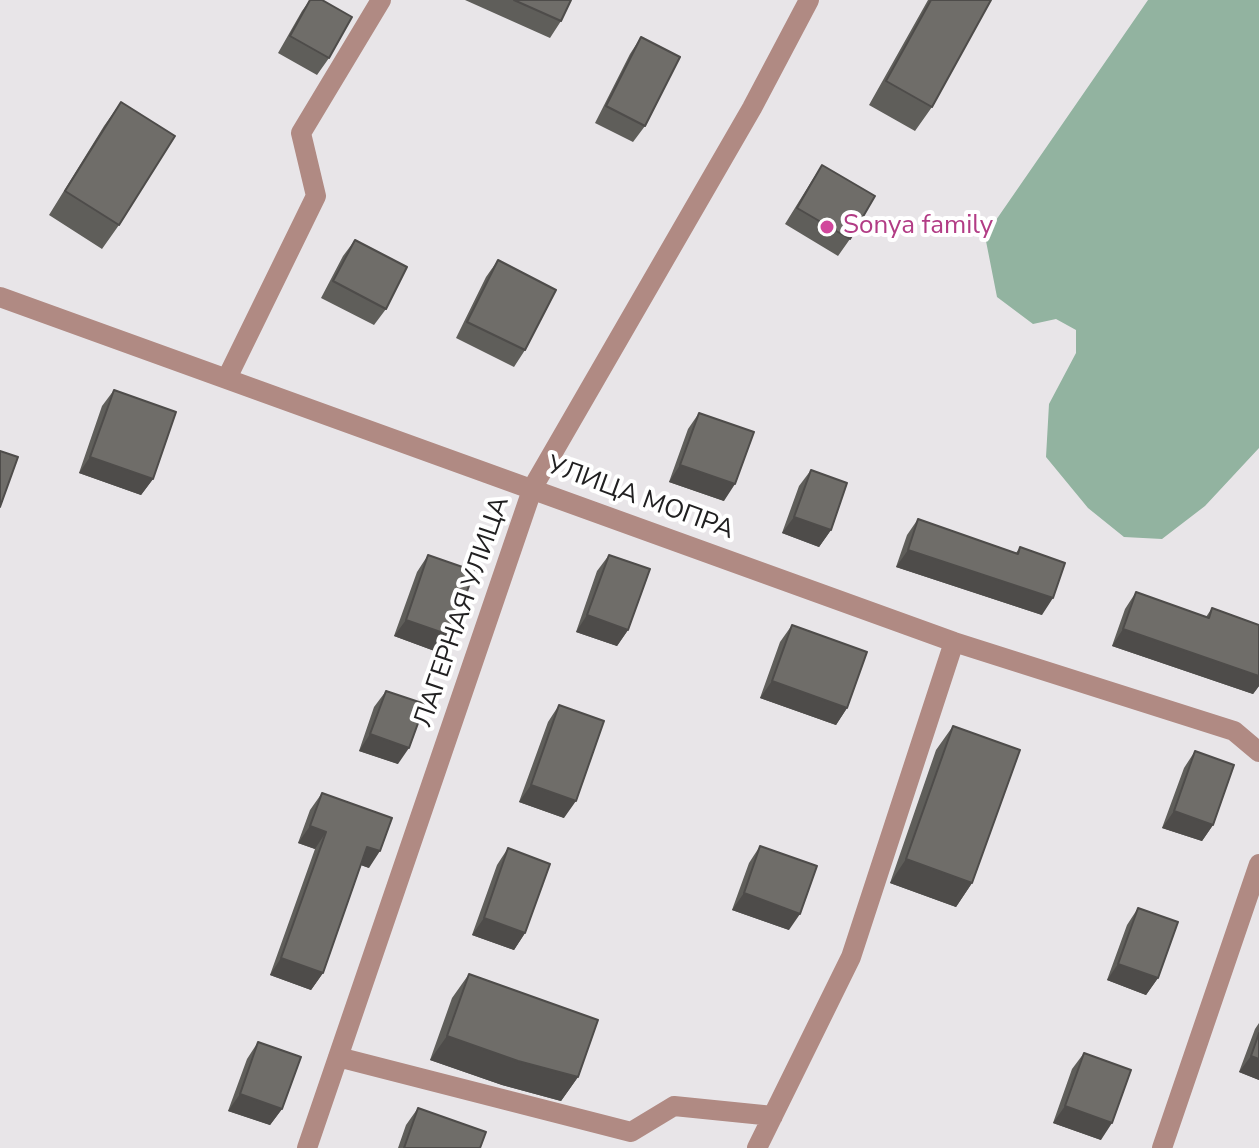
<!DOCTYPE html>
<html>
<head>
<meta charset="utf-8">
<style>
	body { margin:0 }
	canvas { display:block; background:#e8e5e8 }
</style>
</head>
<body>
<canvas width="1259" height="1148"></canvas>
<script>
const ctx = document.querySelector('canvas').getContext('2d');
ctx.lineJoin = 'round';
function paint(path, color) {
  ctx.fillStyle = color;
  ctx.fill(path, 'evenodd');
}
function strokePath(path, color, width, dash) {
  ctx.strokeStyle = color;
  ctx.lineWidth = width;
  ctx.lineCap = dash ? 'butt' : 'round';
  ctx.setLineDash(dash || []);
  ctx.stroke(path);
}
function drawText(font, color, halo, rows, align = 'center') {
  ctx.font = font + ' "Nunito Sans",sans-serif';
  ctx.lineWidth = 8;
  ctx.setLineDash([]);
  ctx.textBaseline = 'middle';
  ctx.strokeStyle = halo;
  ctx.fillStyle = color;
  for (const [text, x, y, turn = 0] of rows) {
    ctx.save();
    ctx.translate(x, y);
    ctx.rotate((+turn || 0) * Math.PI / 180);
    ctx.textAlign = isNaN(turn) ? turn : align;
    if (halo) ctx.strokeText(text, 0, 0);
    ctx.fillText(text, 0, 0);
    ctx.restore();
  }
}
paint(new Path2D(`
	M1148 0H1259V448L1205 506 1162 539 1124 537 1088 508 1046 457 1049 404 1076 353V330L1056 319 1033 324 997 297 985 236Z`), '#92b3a0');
strokePath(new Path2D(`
	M0 297 954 642 1234 731 1259 752
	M227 378 316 196 301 133 381 0
	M338 1057 631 1132 674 1106 773 1116
	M307 1148 533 487 752 108 809 0
	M757 1148 851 957 954 642
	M1162 1148 1259 864`), '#b08a83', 20);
paint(new Path2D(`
	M310 0H322L329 58 317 75 278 53 302 11Z
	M465 0H571L561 21 550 38Z
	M928 0H991L932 107 915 131 869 105Z
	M641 37 645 126 633 142 595 123 630 54Z
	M121 102 119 225 102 249 49 215 104 126Z
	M822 165 850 239 838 256 785 224 811 182Z
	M355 240 386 309 374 325 321 298 343 256Z
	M498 260 525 350 514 367 456 338 486 277Z
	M114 390 153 479 141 495 79 473 102 406Z
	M699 413 724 501 669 482 688 429Z
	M811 470 831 530 819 547 782 533 799 486Z
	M918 519 1016 553 1020 547 1042 615 896 567 907 535Z
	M428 555 452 636 440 653 394 636 417 572Z
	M609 555 628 630 617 646 576 632 597 571Z
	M1136 592 1206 617 1212 608 1259 625V686L1253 694 1112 646 1125 609Z
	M792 625 847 708 836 725 760 698 780 642Z
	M386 691 398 764 359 751 374 707Z
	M559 705 564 818 519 802 548 722Z
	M953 726 972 883 956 907 890 883 936 750Z
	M1195 751 1213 825 1202 841 1162 828 1184 768Z
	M322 793 369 868 361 865 323 973 311 990 270 975 315 849 298 843 310 810Z
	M760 846 789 930 732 910 749 863Z
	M508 848 525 933 514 950 472 935 497 865Z
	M1138 908 1158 978 1146 995 1107 980 1127 925Z
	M469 974 578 1077 561 1101 502 1085 430 1060 452 998Z
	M1259 1023V1080L1239 1072 1255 1029Z
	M258 1042 282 1109 270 1125 228 1111 247 1059Z
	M1084 1053 1101 1140 1053 1123 1072 1069Z
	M418 1108 480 1148H398L406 1125Z`), '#5f5e5a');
paint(new Path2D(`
	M90 457 153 479 141 495 79 473Z
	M680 465 735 484 724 501 669 482Z
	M794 517 831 530 819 547 782 533Z
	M908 550 1053 598 1042 615 896 567Z
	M587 615 628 630 617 646 576 632Z
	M406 620 452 636 440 653 394 636Z
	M1123 629 1259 676V686L1253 694 1112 646Z
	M772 681 847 708 836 725 760 698Z
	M370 734 409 748 398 764 359 751Z
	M531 785 576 801 564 818 519 802Z
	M1174 811 1213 825 1202 841 1162 828Z
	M310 826 326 832 315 849 298 843Z
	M367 847 380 851 369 868 355 863Z
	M906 859 972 883 956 907 890 883Z
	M744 893 800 914 789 930 732 910Z
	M484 918 525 933 514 950 472 935Z
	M281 958 323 973 311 990 270 975Z
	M1118 964 1158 978 1146 995 1107 980Z
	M447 1036 578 1077 561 1101 502 1085 430 1060Z
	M1251 1056 1259 1059V1080L1239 1072Z
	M240 1094 282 1109 270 1125 228 1111Z
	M1065 1106 1112 1123 1101 1140 1053 1123Z`), '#4e4c4a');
const building = new Path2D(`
	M310 0H322L352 17 329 58 290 36Z
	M514 0H571L561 21Z
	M931 0H991L932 107 886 81Z
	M641 37 680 57 645 126 606 106Z
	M121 102 175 136 119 225 65 191Z
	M822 165 875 196 850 239 797 208Z
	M355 240 407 267 386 309 333 281Z
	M498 260 556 290 525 350 467 322Z
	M114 390 176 412 153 479 90 457Z
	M699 413 754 432 735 484 680 465Z
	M0 451 18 457 0 507Z
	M811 470 847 483 831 530 794 517Z
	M918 519 1018 554 1020 547 1065 563 1053 598 908 550Z
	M428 555 474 571 452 636 406 620Z
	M609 555 650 569 628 630 587 615Z
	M1136 592 1209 618 1212 608 1259 625V676L1123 629Z
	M792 625 867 652 847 708 772 681Z
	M386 691 425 704 409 748 370 734Z
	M559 705 604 721 576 801 531 785Z
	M953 726 1020 750 972 883 906 859Z
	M1195 751 1234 765 1213 825 1174 811Z
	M322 793 392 818 380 851 367 847 323 973 281 958 326 832 310 826Z
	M760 846 817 866 800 914 744 893Z
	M508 848 550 864 525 933 484 918Z
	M1138 908 1178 922 1158 978 1118 964Z
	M469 974 598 1020 578 1077 518 1061 447 1036Z
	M1259 1033V1059L1251 1056Z
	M258 1042 301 1057 282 1109 240 1094Z
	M1084 1053 1131 1070 1112 1123 1065 1106Z
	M418 1108 486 1132 480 1148H404Z`);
paint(building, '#6f6d69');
strokePath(building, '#4e4c4a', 2);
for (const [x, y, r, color] of [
	[827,227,8,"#d1479c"]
]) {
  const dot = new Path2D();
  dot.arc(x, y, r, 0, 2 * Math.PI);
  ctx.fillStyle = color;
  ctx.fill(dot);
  strokePath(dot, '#fff', 3);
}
drawText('26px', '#b23c85', '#fff', [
	["Sonya family",843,227]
], 'left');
drawText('26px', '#212021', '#fff', [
	["УЛИЦА МОПРА",640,499,20],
	["ЛАГЕРНАЯ УЛИЦА",463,612,-71]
]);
</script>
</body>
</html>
